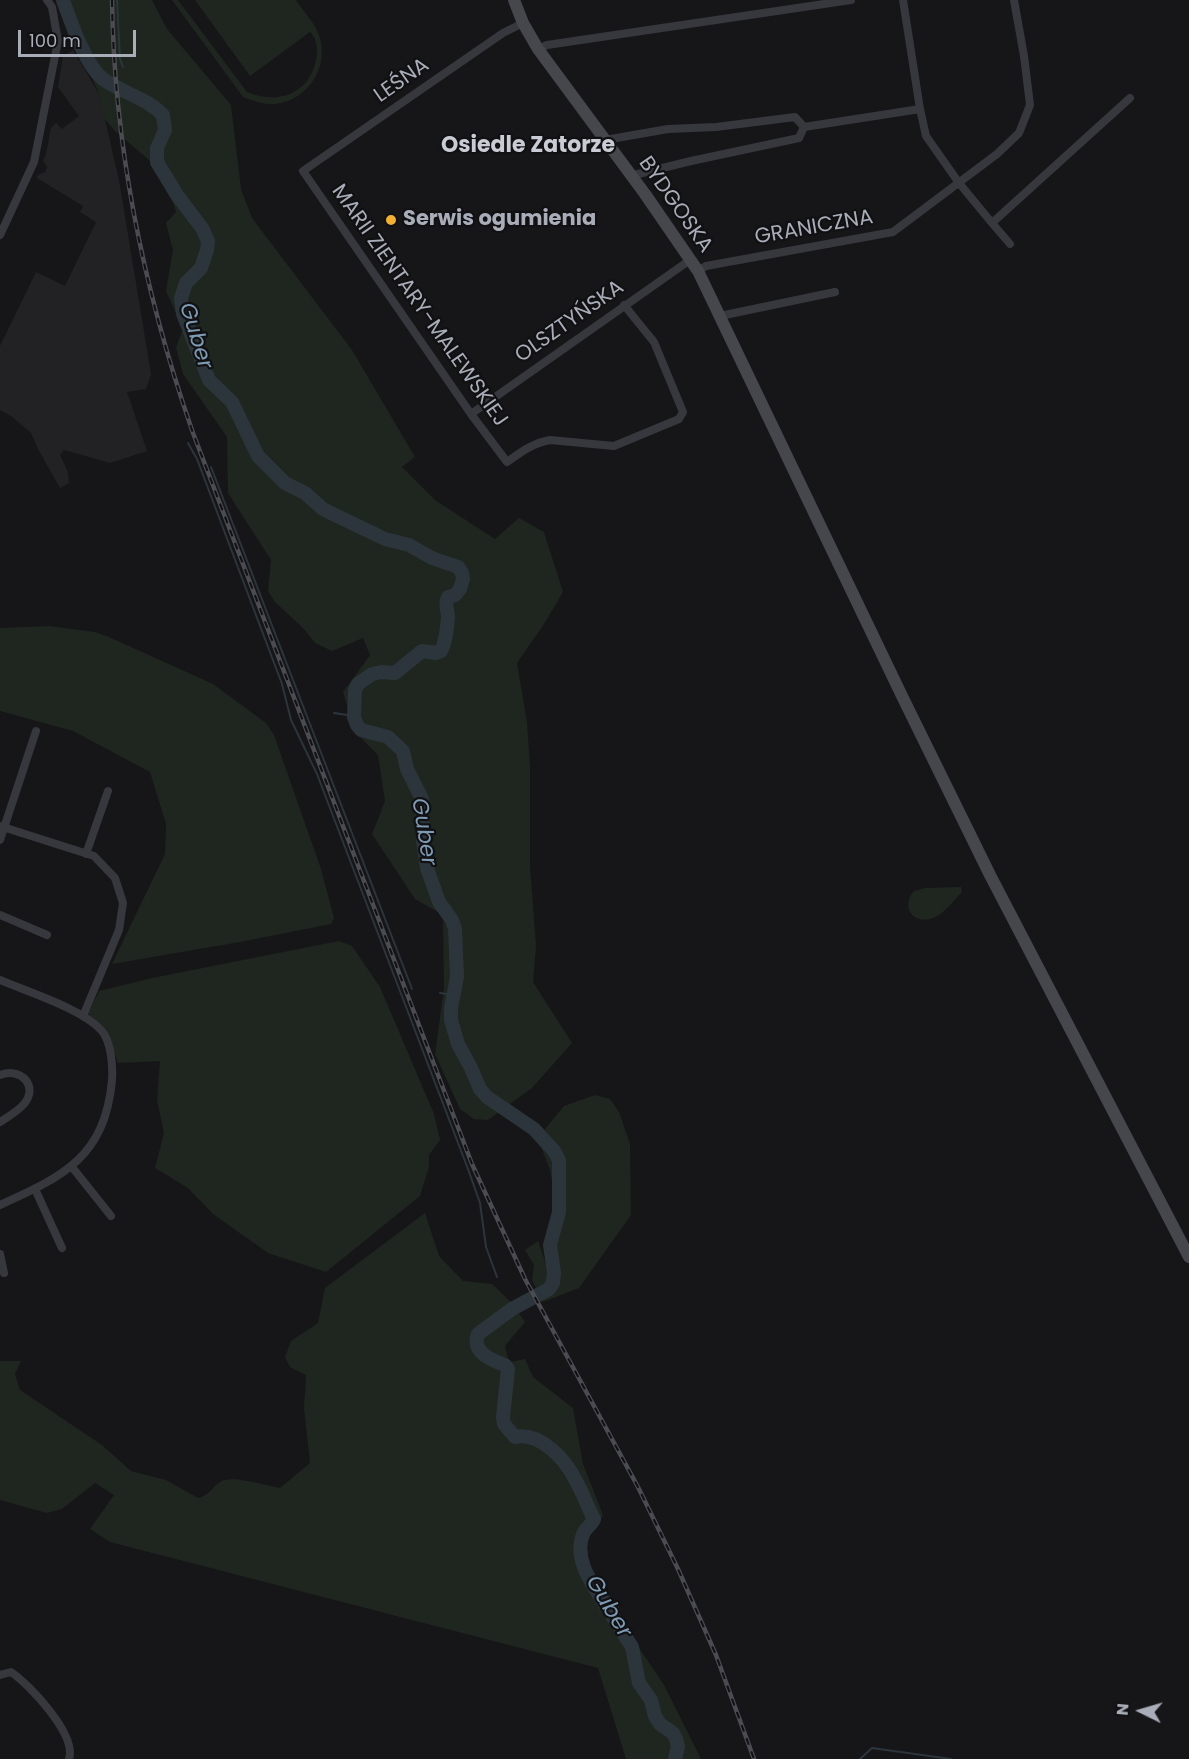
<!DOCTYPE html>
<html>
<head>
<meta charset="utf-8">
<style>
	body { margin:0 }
	#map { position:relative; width:1189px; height:1759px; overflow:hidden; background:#161618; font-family:Poppins,sans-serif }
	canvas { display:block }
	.north { position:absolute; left:1111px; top:1681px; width:60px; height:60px; -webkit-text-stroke:4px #111113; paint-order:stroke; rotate:275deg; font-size:16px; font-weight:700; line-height:24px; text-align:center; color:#a8adb8 }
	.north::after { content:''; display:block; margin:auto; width:21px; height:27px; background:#a8adb8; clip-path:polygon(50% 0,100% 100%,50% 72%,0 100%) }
	.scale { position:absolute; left:18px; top:30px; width:118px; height:27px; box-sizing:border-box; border:3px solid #a8adb8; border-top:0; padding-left:8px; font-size:18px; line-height:21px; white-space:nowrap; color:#a8adb8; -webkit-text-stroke:4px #111113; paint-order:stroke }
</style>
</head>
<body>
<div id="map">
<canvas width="1189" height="1759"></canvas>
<div class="north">N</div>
<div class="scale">100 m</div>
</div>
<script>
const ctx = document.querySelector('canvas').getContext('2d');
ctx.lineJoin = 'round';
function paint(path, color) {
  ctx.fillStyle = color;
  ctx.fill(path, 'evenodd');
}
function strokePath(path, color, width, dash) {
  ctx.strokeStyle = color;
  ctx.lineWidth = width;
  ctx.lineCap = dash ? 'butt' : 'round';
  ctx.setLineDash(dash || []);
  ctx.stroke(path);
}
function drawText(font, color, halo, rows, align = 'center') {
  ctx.font = font + ' Poppins,sans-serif';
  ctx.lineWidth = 4.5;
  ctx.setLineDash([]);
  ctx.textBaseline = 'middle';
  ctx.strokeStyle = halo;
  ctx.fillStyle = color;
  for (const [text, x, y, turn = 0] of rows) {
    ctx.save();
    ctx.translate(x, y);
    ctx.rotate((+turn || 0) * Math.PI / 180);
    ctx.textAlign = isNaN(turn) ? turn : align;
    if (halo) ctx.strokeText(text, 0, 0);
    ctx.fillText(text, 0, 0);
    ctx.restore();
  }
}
paint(new Path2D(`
	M73 50 99 94 119 180 151 374 146 389 127 392 147 451 110 463 64 450 60 455 68 472 69 483 60 488 38 449 31 433 11 416 0 410V346L36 272 65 286 96 222 80 212 83 206 37 178 38 175 45 172 47 167 43 161 46 154 51 128 56 123 62 129 79 116 58 87 63 56Z`), '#222225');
paint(new Path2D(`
	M63 0H152L167 29 231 105 241 189 252 218 352 350 415 457 402 467 435 500 495 539 519 518 544 532 563 592 544 624 517 663 527 722 530 766V866L536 946 533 982 572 1043 532 1088 488 1120 474 1119 460 1109 435 1054 444 988 443 915 415 899 372 834 385 801 378 755 355 732 343 692 370 655 363 638 332 651 315 643 304 629 275 602 268 591 271 560 228 493 227 437 183 374 176 347 183 329 166 291 173 250 166 223 176 212 163 172 114 130 104 118 99 94 69 22Z
	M172 0H178L247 92C280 106 313 92 317 54 317 46 316 37 310 32L250 76 195 0H296C303 11 315 23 319 35 330 66 308 101 275 104 264 105 254 101 243 97Z
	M49 626 95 632 109 637 213 684 266 723 274 735 321 869 334 918 331 924 240 942 112 964 165 854 166 824 150 772 73 731 0 711V628Z
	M959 887H961L962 892C954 900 944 914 933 918 913 925 900 907 914 891L925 888Z
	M339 941 352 946 380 987 434 1114 440 1140 429 1155V1167L420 1196 326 1272 268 1253 213 1214 188 1188 155 1168 164 1133 157 1100 160 1061 118 1063 106 1030 88 1014 99 991 152 978Z
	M595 1095 610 1099 619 1112 630 1144 631 1215 579 1288 543 1302 532 1280 534 1265 525 1250 538 1241 546 1264 558 1216 550 1170 540 1144 545 1129 564 1106Z
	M425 1213 439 1256 463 1281 492 1284 512 1303 525 1322 505 1346 509 1362 525 1359 533 1377 573 1408 583 1464 603 1515 586 1542V1560L603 1594 610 1595 625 1627 664 1685 701 1759H626L598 1668 110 1542 90 1529 114 1495 95 1483 62 1509 47 1513 0 1500V1361H21L15 1374 20 1390 102 1445 131 1471 166 1480 198 1498C210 1495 211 1488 220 1482 232 1474 266 1486 280 1488L310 1463 304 1408 306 1375 290 1367 285 1357 291 1341 318 1323 325 1288Z`), '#1e261f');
strokePath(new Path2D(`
	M117 0 120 59 123 67
	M136 97 137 92
	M184 326 188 325
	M188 443 197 459 282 684 291 720 317 774 468 1169 480 1203 486 1247 497 1277
	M211 467 412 989
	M334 713 354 716
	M440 993 454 995
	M860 1759 872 1748 951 1759`), '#2c353c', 2);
strokePath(new Path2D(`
	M63 0C71 22 85 65 103 79 122 93 147 98 163 115L165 130 157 148V162L177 195 202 228 208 241 207 250 201 268 186 283 181 298 183 314 209 380 232 402 258 456 285 483 305 493 323 509 337 516 385 539 409 545 432 558 458 567 462 573 463 579 460 589 455 595 448 597C444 604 448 610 448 617 447 629 446 641 441 651L436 653 422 651 395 673 381 672 372 674 358 684 355 690 354 717 357 725 361 730 388 737 403 751 407 769 422 799 423 840 427 868 439 902 452 920 455 929 457 977 451 1008V1020L458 1044 471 1068 480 1089 487 1097 534 1129 554 1151 559 1160V1212L550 1245 554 1272 553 1283 549 1289 512 1309 478 1334C471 1352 491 1360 505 1365L508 1369 503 1417 504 1424 515 1437C540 1431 566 1460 576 1481 583 1493 587 1506 594 1519 592 1525 586 1527 583 1534 573 1560 593 1585 606 1606L612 1608 613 1617 632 1647 639 1683 651 1700 655 1716 660 1724 673 1733 676 1739 678 1746 675 1759`), '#2c353c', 14);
strokePath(new Path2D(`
	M903 0 920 109 926 136 959 183 992 223 1130 98
	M523 23 503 33 303 171 471 414 507 462C521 452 533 443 550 440L614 446 679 419 683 412 654 342 624 305
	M538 49 547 45 851 0
	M804 127 920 109
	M605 140 668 129 716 127 795 117 804 127 799 138 691 161 630 176
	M992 223 1010 244
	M0 235 34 162 58 41 52 7 47 0
	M698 271 706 266 893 232 997 154 1019 133 1030 105 1024 56 1014 0
	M720 316 835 292
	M471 414 690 260
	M0 826 94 856 115 878 123 903 119 930 83 1016
	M0 840 36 731
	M86 854 108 791
	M0 915 47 935
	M0 980C28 992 83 1009 102 1031 111 1042 113 1066 112 1080 105 1157 64 1176 0 1205
	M0 1075C21 1067 39 1086 24 1104 18 1111 8 1117 0 1122
	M72 1167 111 1216
	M35 1189 62 1248
	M0 1254 4 1273
	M0 1675 11 1672C30 1685 77 1735 69 1759`), '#37383d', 8);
strokePath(new Path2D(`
	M514 0 523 23 538 49 645 194 698 271 902 696 990 875 1189 1257`), '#45474d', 12);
const rail = new Path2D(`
	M112 0C114 149 144 292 193 433L472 1164 525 1279 638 1487 678 1569 716 1655 754 1759`);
strokePath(rail, '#4a4c52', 4.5);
strokePath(rail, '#111113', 2, [7]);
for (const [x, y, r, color] of [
	[391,220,6,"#f2b134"]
]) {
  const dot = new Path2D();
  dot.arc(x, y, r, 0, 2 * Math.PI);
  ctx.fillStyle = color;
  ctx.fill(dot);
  strokePath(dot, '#111113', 2);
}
drawText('21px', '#a8adb8', '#111113', [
	["LEŚNA",402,81,-35],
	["BYDGOSKA",675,205,55],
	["GRANICZNA",814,228,-10],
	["MARII ZIENTARY-MALEWSKIEJ",419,306,55],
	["OLSZTYŃSKA",570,322,-35]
]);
drawText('bold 21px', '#a8adb8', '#111113', [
	["Serwis ogumienia",403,220]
], 'left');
drawText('bold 22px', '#c9ccd4', '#111113', [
	["Osiedle Zatorze",528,146]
]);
drawText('italic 22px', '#7f9bb3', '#111113', [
	["Guber",195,336,73],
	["Guber",423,832,81],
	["Guber",608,1607,59]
]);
</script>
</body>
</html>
